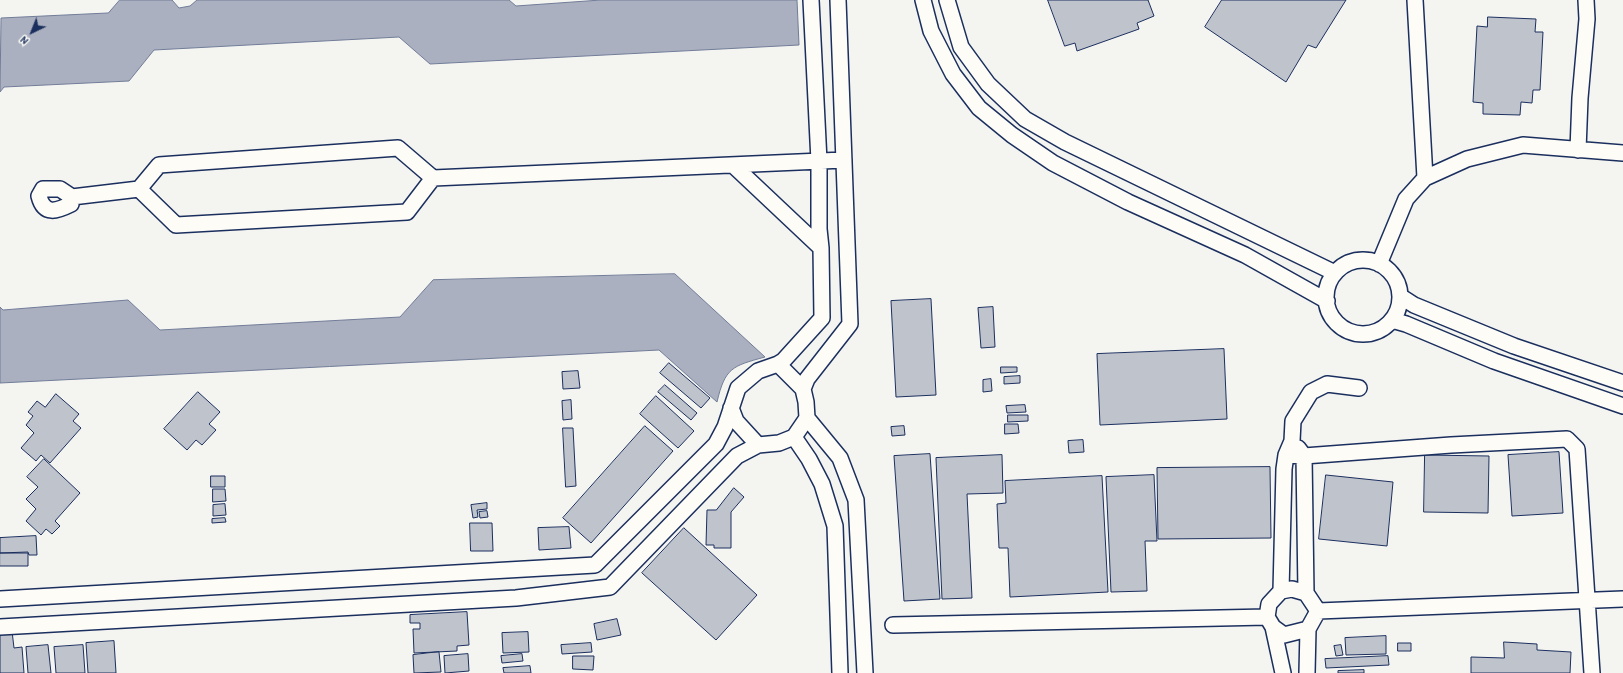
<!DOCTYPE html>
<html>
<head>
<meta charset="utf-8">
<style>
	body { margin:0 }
	#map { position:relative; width:1623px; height:673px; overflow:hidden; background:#f4f4f1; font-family:"Patrick Hand",sans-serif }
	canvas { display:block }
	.north { position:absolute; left:12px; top:12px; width:40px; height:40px; -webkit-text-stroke:3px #fdfcf7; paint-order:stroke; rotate:223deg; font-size:11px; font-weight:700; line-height:16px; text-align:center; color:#1b2f5e }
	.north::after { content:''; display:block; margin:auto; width:14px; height:18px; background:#1b2f5e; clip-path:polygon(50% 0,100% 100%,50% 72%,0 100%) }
</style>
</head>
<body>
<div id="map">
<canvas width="1623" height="673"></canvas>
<div class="north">N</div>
</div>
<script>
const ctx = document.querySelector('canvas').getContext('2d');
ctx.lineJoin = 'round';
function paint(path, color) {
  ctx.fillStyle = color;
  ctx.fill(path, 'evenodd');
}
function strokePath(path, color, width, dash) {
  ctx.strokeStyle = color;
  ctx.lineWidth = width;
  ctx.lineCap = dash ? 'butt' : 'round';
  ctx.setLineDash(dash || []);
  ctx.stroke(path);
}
const water = new Path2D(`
	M120 0H172L179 8 190 6 197 0H509L516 6 601 0H797L799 45 430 64 399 37 154 50 129 81 4 87 0 92 1 18 108 13Z
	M675 274 765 357C732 366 725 368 717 402L659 350 0 383V307L3 310 128 300 160 330 400 317 433 280Z`);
paint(water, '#aab0bf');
strokePath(water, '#717c98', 1);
const building = new Path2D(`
	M1048 0H1148L1154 16 1137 23 1139 29 1077 51 1075 43 1065 46Z
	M1222 0H1346L1316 48 1308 45 1286 82 1205 27Z
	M1488 17 1536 19 1535 32H1543L1540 90H1533L1532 103 1521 102 1520 115 1483 114V103L1473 102 1477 26 1487 27Z
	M931 299 936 395 896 397 891 301Z
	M993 307 995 347 981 348 978 308Z
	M1224 349 1227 419 1100 425 1097 354Z
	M669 363 710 398 701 408 660 373Z
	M1001 367H1017V372L1001 373Z
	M578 371 580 388 563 389 562 372Z
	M1020 376V383L1004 384V377Z
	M991 379 992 391 983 392V380Z
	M665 385 697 413 691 420 658 392Z
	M198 392 220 412 209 424 216 430 202 445 196 440 187 450 164 429Z
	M56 394 79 414 73 421 81 428 50 463 41 455 36 461 21 448 34 433 26 425 33 416 28 412 37 401 45 407Z
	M656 396 694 431 678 448 640 414Z
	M571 400 572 419 563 420 562 401Z
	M1025 405 1026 412 1007 413 1006 406Z
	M1008 415H1028V421L1008 422Z
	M1005 424H1018L1019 433 1005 434Z
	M645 426 673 451 591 543 563 518Z
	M904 426 905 435 892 436 891 427Z
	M563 428H573L576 486 566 487Z
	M1083 440 1084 452 1069 453 1068 441Z
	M1559 452 1563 513 1512 516 1508 455Z
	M930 454 940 599 904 601 894 456Z
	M1002 455 1003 493 967 494 972 598 942 599 936 458Z
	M1425 455 1489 456 1488 513 1424 512Z
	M44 459 80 493 55 521 60 526 52 534 46 529 41 535 26 521 36 509 26 499 38 487 27 477Z
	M1270 467 1271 538 1158 539 1157 468Z
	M1154 475 1157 541H1145L1147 591 1111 592 1106 477Z
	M1326 475 1393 482 1387 546 1319 539Z
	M211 476H225V487H211Z
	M1102 476 1108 592 1010 597 1008 548H999L997 504 1006 503 1005 481Z
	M734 488 744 497 731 512V548H714V545H706L707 510H716Z
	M213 489H225L226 501 213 502Z
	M487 503V509L477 510 478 517 473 518 471 505Z
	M225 504 226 515 213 516V505Z
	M487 511 488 517 480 518 479 512Z
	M225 518 226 522 212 523V519Z
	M470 523H492L493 551H471Z
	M569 527 571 548 539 550 538 528Z
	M684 528 757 595 716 640 642 573Z
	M36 536 37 555H29L28 552 0 553V538Z
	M0 553H28V566H0Z
	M467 612 469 645 457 646V651L414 653 413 629H420V623H410V615Z
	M617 619 621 635 597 640 594 624Z
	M12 631 14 648 22 647 24 673H0V632Z
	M528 632 529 652 503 653 502 633Z
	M1386 636V654L1346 655 1345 638Z
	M114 641 116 673H88L86 643Z
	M1504 642 1537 644V650L1571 652 1570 673H1471V657L1504 658Z
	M591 643 592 652 562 654 561 645Z
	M1398 643H1411V651H1398Z
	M48 645 51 673H28L26 647Z
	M83 645 85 673H56L54 647Z
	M1341 645 1343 655 1336 656 1334 646Z
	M439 652 441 672 414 673 413 655Z
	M468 654 469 671 445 673 444 656Z
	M522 654 523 661 502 663 501 656Z
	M573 656H594L593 670 573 669Z
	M1388 656 1389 665 1326 668 1325 659Z
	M530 666 531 673H504L503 668Z
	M1364 670V673H1338V671Z`);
paint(building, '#bfc3cc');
strokePath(building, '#1b2f5e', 1);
const minor = new Path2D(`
	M923 0 931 31 953 74 979 108 1012 135 1053 163 1128 202 1245 255 1327 301
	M947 0 961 47 988 84 1025 119 1065 142 1335 273
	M1415 0 1425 178
	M1578 150 1580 98 1587 19 1586 0
	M734 166 821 248
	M139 189 176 225 407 212 433 178
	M72 197 71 204C57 211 44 216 39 196L43 189H60L72 197 139 189 159 165 398 148 433 178 844 160
	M1326 297a37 37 0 1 1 74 0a37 37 0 1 1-74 0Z
	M1379 264 1406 199 1425 178 1467 159 1523 145 1623 153
	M1400 296 1414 305 1514 346 1623 383
	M1392 320 1406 324 1494 361 1623 406
	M778 364 803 389
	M731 408 736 421 758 445
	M807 418 840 458 856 500 865 673
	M794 437 809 459 822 484 835 526 840 673
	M1298 448 1304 456 1306 593
	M1286 455 1304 456 1451 445 1567 439 1577 449 1592 673
	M1281 591 1284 469 1286 455 1292 441 1293 421 1311 392 1327 384 1359 388
	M0 599 595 565 716 444 725 427 738 388 758 371 778 364 783 361 822 318 821 248 819 229V161L811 0
	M1318 611 1623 599
	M893 625 1267 617
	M0 627 516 598 610 587 737 456 758 445 779 443 794 437 807 418 806 402 803 389 807 379 850 324 838 0
	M1273 627 1284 635 1308 629 1318 611 1306 593 1292 589 1281 591 1269 604 1267 617 1273 627 1283 673
	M1307 673 1308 629`);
strokePath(minor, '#1b2f5e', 18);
strokePath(minor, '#fdfcf7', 15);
</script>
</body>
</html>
